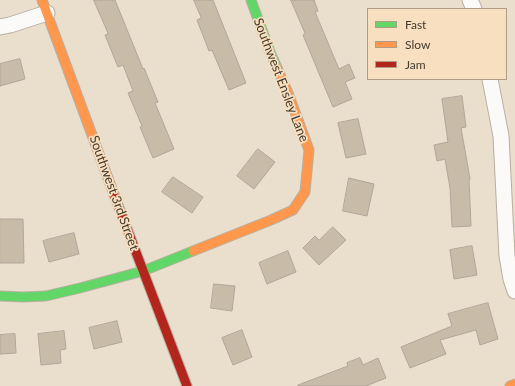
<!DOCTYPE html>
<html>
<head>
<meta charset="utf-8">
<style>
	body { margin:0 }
	#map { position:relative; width:515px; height:386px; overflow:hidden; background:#eadecd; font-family:Lato,sans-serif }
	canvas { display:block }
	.legend { position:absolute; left:367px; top:8px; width:140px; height:72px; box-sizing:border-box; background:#f7dfc0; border:1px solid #af9d85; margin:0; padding:5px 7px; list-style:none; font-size:12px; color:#433a2d }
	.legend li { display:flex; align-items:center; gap:8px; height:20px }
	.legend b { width:20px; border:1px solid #af9d85 }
</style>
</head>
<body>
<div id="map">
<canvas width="515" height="386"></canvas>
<ul class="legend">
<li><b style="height:5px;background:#63d668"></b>Fast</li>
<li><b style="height:5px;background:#ff974d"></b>Slow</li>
<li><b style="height:5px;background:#b3261e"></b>Jam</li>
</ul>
</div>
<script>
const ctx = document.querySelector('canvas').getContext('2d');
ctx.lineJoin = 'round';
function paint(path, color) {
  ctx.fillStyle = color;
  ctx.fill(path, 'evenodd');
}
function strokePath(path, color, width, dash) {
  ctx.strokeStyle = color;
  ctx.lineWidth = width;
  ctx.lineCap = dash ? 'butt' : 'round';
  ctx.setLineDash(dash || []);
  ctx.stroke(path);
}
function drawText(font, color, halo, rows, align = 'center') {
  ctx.font = font + ' Lato,sans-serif';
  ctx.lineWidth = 3.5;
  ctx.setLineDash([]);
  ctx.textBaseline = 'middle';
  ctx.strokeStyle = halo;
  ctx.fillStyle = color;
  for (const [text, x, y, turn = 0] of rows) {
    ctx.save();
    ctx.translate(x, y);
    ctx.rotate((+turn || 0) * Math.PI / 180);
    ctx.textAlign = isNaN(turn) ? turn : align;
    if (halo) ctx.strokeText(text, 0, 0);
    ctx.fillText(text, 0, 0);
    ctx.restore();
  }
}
const building = new Path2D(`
	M94 0H115L143 69 144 68 158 102 155 103 174 149 153 158 140 127 142 126 128 93 133 91 123 65 118 67 105 35 108 34Z
	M194 0H213L246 83 229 90 212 50 209 51 197 20 201 18Z
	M291 0H314L318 11 315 12 339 69 349 64 355 78 345 82 352 99 333 107 303 35 305 34Z
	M20 59 25 79 0 86V64Z
	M462 96 466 127 461 128 470 179H469L471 226 452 227 450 188 445 159 437 161 434 145 448 142 442 99Z
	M358 119 366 154 346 158 338 123Z
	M258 149 275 162 254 189 237 176Z
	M173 177 203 197 192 213 162 192Z
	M349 178 374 184 367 216 343 211Z
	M0 219H23L24 263H0Z
	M333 227 346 240 319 265 303 248 315 236 319 240Z
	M74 233 79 254 49 262 43 241Z
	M472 246 477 275 454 279 450 250Z
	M288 251 296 272 267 284 259 263Z
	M214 284 235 286 232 311 211 308Z
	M488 303 498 339 480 345 476 330 440 340 446 354 410 368 401 347 452 326 448 314Z
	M117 321 122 342 94 349 89 328Z
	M242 330 252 357 233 365 222 338Z
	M64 331 66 349 60 350 61 363 41 365 38 334Z
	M15 334 16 353 0 354V335Z
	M360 358 363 365 378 358 386 378 366 386H298V385L348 366 347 363Z`);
paint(building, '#c8bba8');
strokePath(building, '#b0a699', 1);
const street = new Path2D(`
	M470 0 474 9
	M0 27 10 25 47 13
	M490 79 501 136 507 256 511 279 515 291`);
const fast = new Path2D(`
	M251 0 270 52 277 68
	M0 296 23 297 46 296 80 288 143 271 193 251`);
const slow = new Path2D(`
	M42 0 115 197
	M193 251 271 220 293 210 305 192 309 150 288 93 277 68
	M510 386 515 384`);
const jam = new Path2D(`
	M115 197 187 386`);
strokePath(street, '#b8afa2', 17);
strokePath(fast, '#b8afa2', 11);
strokePath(slow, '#b8afa2', 11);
strokePath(jam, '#b8afa2', 11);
strokePath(street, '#fcfaf8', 15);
strokePath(fast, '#63d668', 9);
strokePath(slow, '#ff974d', 9);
strokePath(jam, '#b3261e', 9);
drawText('13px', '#433a2d', '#f7dfc0', [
	["Southwest Ensley Lane",281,80,69],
	["Southwest 3rd Street",114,193,70]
]);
</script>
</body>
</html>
